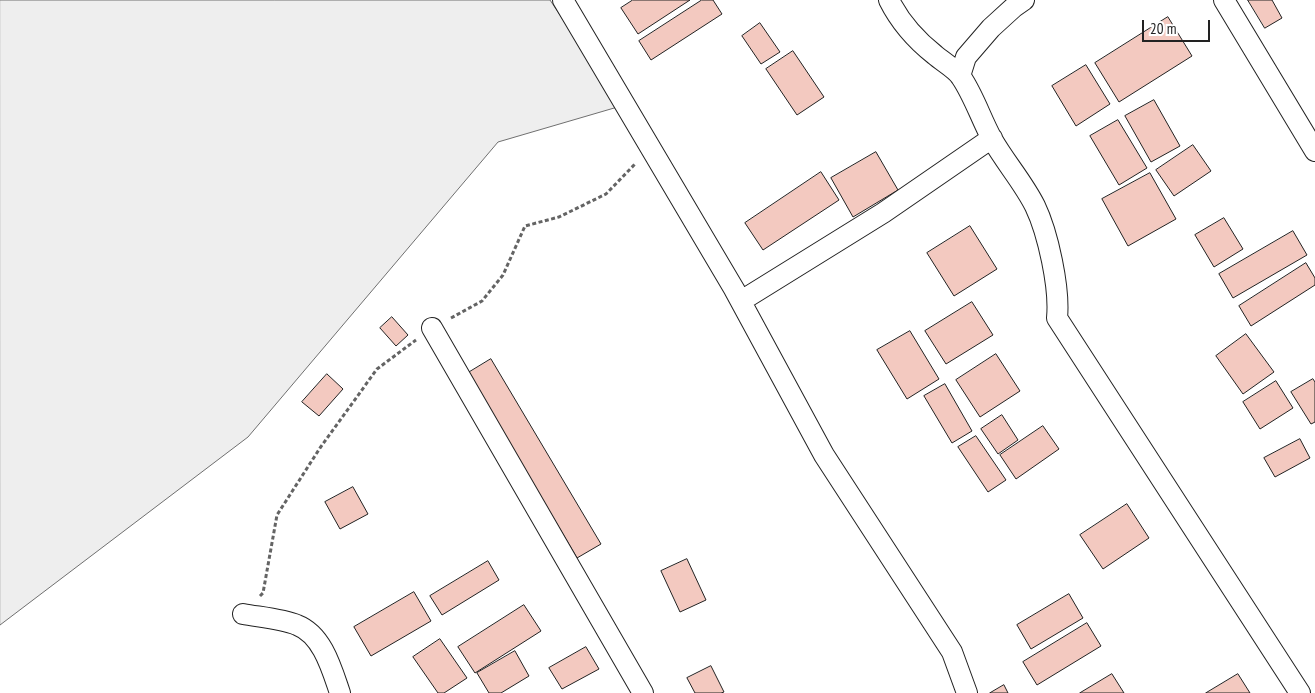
<!DOCTYPE html>
<html>
<head>
<meta charset="utf-8">
<style>
	body { margin:0 }
	#map { position:relative; width:1315px; height:693px; overflow:hidden; background:#fff; font-family:"PT Sans Narrow",sans-serif }
	canvas { display:block }
	.scale { position:absolute; left:1142px; top:20px; width:68px; height:22px; box-sizing:border-box; border:2px solid #222; border-top:0; padding-left:6px; font-size:15px; line-height:18px; white-space:nowrap; color:#222; -webkit-text-stroke:4px #fff; paint-order:stroke }
</style>
</head>
<body>
<div id="map">
<canvas width="1315" height="693"></canvas>
<div class="scale">20 m</div>
</div>
<script>
const ctx = document.querySelector('canvas').getContext('2d');
ctx.lineJoin = 'round';
function paint(path, color) {
  ctx.fillStyle = color;
  ctx.fill(path, 'evenodd');
}
function strokePath(path, color, width, dash) {
  ctx.strokeStyle = color;
  ctx.lineWidth = width;
  ctx.lineCap = dash ? 'butt' : 'round';
  ctx.setLineDash(dash || []);
  ctx.stroke(path);
}
const green = new Path2D(`
	M0 0H550L621 106 498 142 248 437 0 625Z`);
paint(green, '#eee');
strokePath(green, '#6f6f6f', 1);
const building = new Path2D(`
	M633 0H690L638 34 621 8Z
	M702 0H713L722 14 651 60 639 41Z
	M1248 0H1272L1282 18 1265 28Z
	M1168 17 1192 56 1119 102 1095 63Z
	M760 23 780 52 761 64 742 36Z
	M793 51 824 97 797 115 766 69Z
	M1086 65 1110 104 1076 126 1052 86Z
	M1154 100 1180 146 1151 162 1125 116Z
	M1118 120 1147 168 1119 185 1090 136Z
	M1193 145 1211 171 1174 196 1156 170Z
	M876 152 898 190 853 217 831 178Z
	M821 172 839 200 763 250 745 223Z
	M1150 173 1176 219 1128 246 1102 199Z
	M1224 218 1243 249 1214 267 1195 235Z
	M970 226 997 269 954 296 927 253Z
	M1293 231 1307 255 1233 298 1219 274Z
	M1306 263 1315 278V285L1251 326 1239 306Z
	M972 302 993 335 946 364 925 331Z
	M392 317 408 335 396 346 380 328Z
	M910 331 939 379 907 399 877 350Z
	M1246 334 1274 372 1243 394 1216 356Z
	M996 354 1020 391 980 417 956 380Z
	M491 359 601 544 577 558 468 373Z
	M327 374 343 389 319 416 302 402Z
	M1313 379 1315 382V422L1311 424 1291 392Z
	M1276 381 1293 408 1260 429 1243 402Z
	M945 384 972 431 952 443 924 396Z
	M1002 415 1018 440 998 454 981 429Z
	M1043 426 1059 449 1016 479 1000 455Z
	M976 436 1006 480 988 492 958 447Z
	M1300 439 1310 458 1275 477 1264 458Z
	M353 487 368 514 340 529 325 502Z
	M1127 504 1149 538 1103 569 1080 535Z
	M687 559 706 600 680 612 661 571Z
	M488 561 499 580 442 615 430 596Z
	M414 592 431 621 371 656 354 627Z
	M1069 594 1083 618 1031 649 1017 625Z
	M524 605 541 631 475 673 458 647Z
	M1087 623 1101 646 1037 685 1023 662Z
	M440 639 467 678 444 693H438L413 657Z
	M586 647 599 669 562 689 549 668Z
	M515 651 529 676 501 693H489L477 673Z
	M711 666 724 692 721 693H695L687 678Z
	M1112 674 1124 693H1080Z
	M1238 674 1250 693H1206Z
	M1004 685 1008 693H990Z`);
paint(building, '#f3c9c0');
strokePath(building, '#222', 1);
const minor = new Path2D(`
	M563 0 734 289 824 455 952 652 967 693
	M889 0C900 22 916 40 935 55 943 62 956 69 961 77 974 96 981 119 992 139 1005 162 1023 182 1035 206 1048 233 1060 288 1057 318L1300 693
	M1224 0 1315 151
	M960 76 966 57 991 28 1014 7 1024 0
	M741 301 883 213 992 138
	M432 328 643 693
	M243 614C259 617 283 619 297 625 323 635 332 670 340 693`);
strokePath(minor, '#222', 22);
strokePath(new Path2D(`
	M451 318 482 301 503 275 525 226 559 217 606 194 636 163
	M260 596 263 593 277 515 320 448 377 369 416 340`), '#646464', 3, [4, 2.5]);
strokePath(minor, '#fff', 20);
</script>
</body>
</html>
